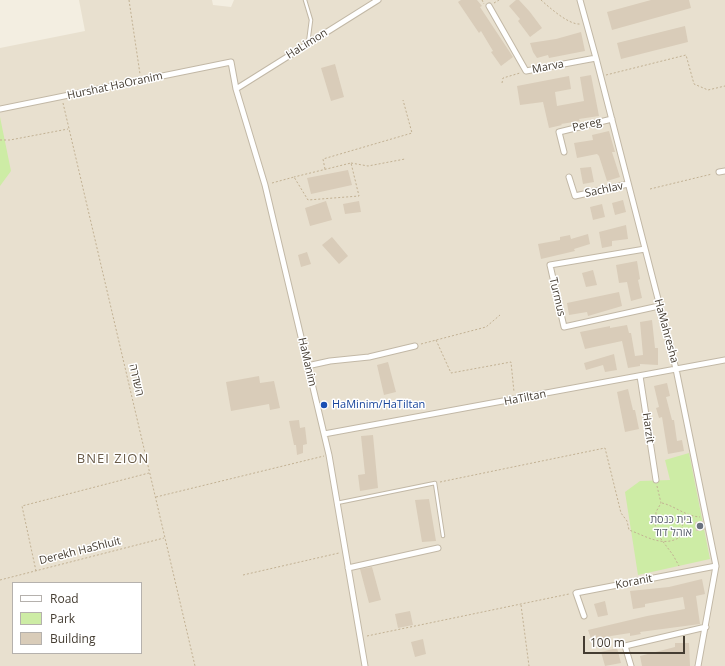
<!DOCTYPE html>
<html>
<head>
<meta charset="utf-8">
<style>
	body { margin:0 }
	#map { position:relative; width:725px; height:666px; overflow:hidden; background:#f3eee1; font-family:"Open Sans",sans-serif }
	canvas { display:block }
	.legend { position:absolute; left:12px; top:582px; width:130px; height:72px; box-sizing:border-box; background:#fff; border:1px solid #b5b1ad; margin:0; padding:5px 7px; list-style:none; font-size:12px; color:#453d32 }
	.legend li { display:flex; align-items:center; gap:8px; height:20px }
	.legend b { width:20px; border:1px solid #b5b1ad }
	.scale { position:absolute; left:583px; top:636px; width:102px; height:18px; box-sizing:border-box; border:2px solid #453d32; border-top:0; padding-left:5px; font-size:12px; line-height:14px; white-space:nowrap; color:#453d32; -webkit-text-stroke:3px #fff; paint-order:stroke }
</style>
</head>
<body>
<div id="map">
<canvas width="725" height="666"></canvas>
<ul class="legend">
<li><b style="height:5px;background:#fff"></b>Road</li>
<li><b style="height:11px;background:#cdeca5"></b>Park</li>
<li><b style="height:11px;background:#d9ccb9"></b>Building</li>
</ul>
<div class="scale">100 m</div>
</div>
<script>
const ctx = document.querySelector('canvas').getContext('2d');
ctx.lineJoin = 'round';
function paint(path, color) {
  ctx.fillStyle = color;
  ctx.fill(path, 'evenodd');
}
function strokePath(path, color, width, dash) {
  ctx.strokeStyle = color;
  ctx.lineWidth = width;
  ctx.lineCap = dash ? 'butt' : 'round';
  ctx.setLineDash(dash || []);
  ctx.stroke(path);
}
function drawText(font, color, halo, rows, align = 'center') {
  ctx.font = font + ' "Open Sans","Noto Sans Hebrew",sans-serif';
  ctx.lineWidth = 3;
  ctx.setLineDash([]);
  ctx.textBaseline = 'middle';
  ctx.strokeStyle = halo;
  ctx.fillStyle = color;
  for (const [text, x, y, turn = 0] of rows) {
    ctx.save();
    ctx.translate(x, y);
    ctx.rotate((+turn || 0) * Math.PI / 180);
    ctx.textAlign = isNaN(turn) ? turn : align;
    if (halo) ctx.strokeText(text, 0, 0);
    ctx.fillText(text, 0, 0);
    ctx.restore();
  }
}
paint(new Path2D(`
	M79 0H212L213 5 231 7 234 0H725V666H0V48L85 31ZM13 583H141V653H13Z`), '#e8e0cf');
paint(new Path2D(`
	M0 117 11 171 0 186Z
	M689 453 710 559 638 575 625 492 640 481 670 480 665 460Z`), '#cdeca5');
paint(new Path2D(`
	M461 0H477L482 6 480 7 513 57 501 66 491 52 493 51 481 31 479 33 458 2Z
	M516 0H519L530 12 542 28 530 37 518 21 520 19 509 6Z
	M651 0H689L691 8 612 30 607 12Z
	M685 26 688 42 621 59 617 43Z
	M581 32 585 51 549 58 548 55 537 58 533 52 530 43 556 39Z
	M335 64 344 97 331 101 321 68Z
	M591 75 599 116 579 119 580 121 561 124 562 125 549 128 543 102 520 105 517 86 569 76 571 89 555 92 557 106 584 101 580 77Z
	M609 131 615 152H612L620 177 607 181 599 156 597 154 577 158 574 143 593 140 592 135Z
	M591 167 594 182 583 184 580 168Z
	M348 170 352 185 311 194 307 178Z
	M623 200 626 212 615 215 612 203Z
	M326 201 332 220 310 226 305 208Z
	M359 201 361 212 345 214 343 204Z
	M602 204 605 217 593 220 590 207Z
	M626 225 628 239 612 241V246L602 248 599 232Z
	M588 234 590 244 574 249 575 251 541 259 538 244 560 240V237L570 235 571 239Z
	M332 237 348 256 339 264 322 245Z
	M307 252 311 264 301 267 298 255Z
	M637 261 640 279 638 280 642 298 631 301 627 282 619 283 616 265Z
	M593 270 597 285 586 287 582 273Z
	M619 292 622 306 588 316 587 312 569 315 567 303Z
	M652 320 655 348H658V365L640 364V366L628 368 622 341 585 349 580 332 610 326V328L627 325 629 333H631L635 356 643 355 640 322Z
	M614 354 617 370 605 372 603 365 586 370 584 363Z
	M388 362 396 392 384 395 377 365Z
	M259 376 260 383 274 381 280 408 270 410 269 404 231 411 226 382Z
	M667 383 670 396 666 397 672 420H674L677 441 682 440 684 451 668 454 662 417 659 418 656 408 659 407 654 386Z
	M628 389 633 410H635L639 429 625 432 617 392Z
	M299 420 300 428 305 427 307 444 303 445V453L297 455 296 445H294L289 421Z
	M373 435 378 488 360 491 358 475 365 474 361 436Z
	M429 499 436 541 422 542 415 500Z
	M703 521 705 530 696 531 695 522Z
	M372 567 381 600 369 603 360 569Z
	M702 579 705 594 696 596 700 624 640 632 641 634 630 636V633L611 636 592 642 588 630 647 616 685 609 683 597 645 604V607L633 609 630 591 669 587Z
	M605 601 608 615 598 617 594 604Z
	M410 611 413 625 398 628 395 614Z
	M423 639 426 654 415 657 411 642Z
	M675 643H689L690 666H642L640 656 675 647Z
	M617 648 621 663 605 666 601 652Z`), '#d9ccb9');
const service = new Path2D(`
	M305 0 311 20 308 43
	M337 503 435 483 443 536`);
const minor = new Path2D(`
	M580 0 596 58 676 369 716 566 698 666
	M489 6 526 71 596 58
	M236 89 378 0
	M0 109 231 62 236 89 265 185 329 455 365 666
	M564 152 559 132 612 119
	M719 172 725 171
	M569 177 575 196 628 184
	M645 249 550 265 564 327 659 306
	M307 366 330 361 369 357 415 346
	M640 376 656 480
	M324 434 725 360
	M348 568 438 548
	M584 616 576 593 716 566
	M631 666 625 646 706 627`);
strokePath(service, '#c2b8a6', 4.5);
strokePath(minor, '#c2b8a6', 7);
strokePath(new Path2D(`
	M129 0 140 74
	M482 0 484 4
	M541 0C550 8 569 25 580 24
	M494 3 499 0
	M606 75 686 55 694 84 708 90 725 86
	M502 83 503 78 520 73
	M63 103 195 666
	M0 140H10L68 129
	M351 163 368 166 405 159
	M325 169 323 159 412 133 403 100
	M272 183 294 177 308 200 359 196 351 163 294 177
	M650 189 712 174
	M436 340 451 373 511 362 514 392
	M421 344 486 327 500 315
	M440 482 605 448 621 513 627 521 629 530C646 536 663 548 680 537L683 523 692 517
	M657 486 661 503 656 512 655 531 673 555 679 566
	M156 497 324 456
	M662 503C675 506 685 516 700 517
	M36 571 22 506 149 473
	M243 575 339 553
	M0 580 164 538
	M521 605 529 666
	M367 636 569 594`), '#c2b193', 1, [2, 2]);
strokePath(service, '#fff', 2.5);
strokePath(minor, '#fff', 5);
for (const [x, y, r, color] of [
	[324,405,4,"#1a4fb4"],
	[700,526,4,"#6b7280"]
]) {
  const dot = new Path2D();
  dot.arc(x, y, r, 0, 2 * Math.PI);
  ctx.fillStyle = color;
  ctx.fill(dot);
  strokePath(dot, '#fff', 1.5);
}
drawText('11px', '#453d32', '#fff', [
	["HaLimon",307,44,-32],
	["Marva",548,67,-11],
	["Hurshat HaOranim",115,86,-12],
	["Pereg",587,125,-13],
	["Sachlav",604,190,-12],
	["Turmus",557,297,77],
	["HaMahresha",666,331,75],
	["HaManim",307,362,77],
	["השדרה",136,380,77],
	["HaTiltan",525,398,-11],
	["Harzit",648,428,82],
	["Derekh HaShluit",80,551,-14],
	["Koranit",634,582,-11]
]);
drawText('11px', '#164399', '#fff', [
	["HaMinim/HaTiltan",332,405]
], 'left');
drawText('11px', '#5b616d', '#fff', [
	["בית כנסת",692,520],
	["אוהל דוד",692,533]
], 'right');
ctx.letterSpacing = '1px';
drawText('13px', '#695b48', '#fff', [
	["BNEI ZION",113,459]
]);
ctx.letterSpacing = '0px';
</script>
</body>
</html>
